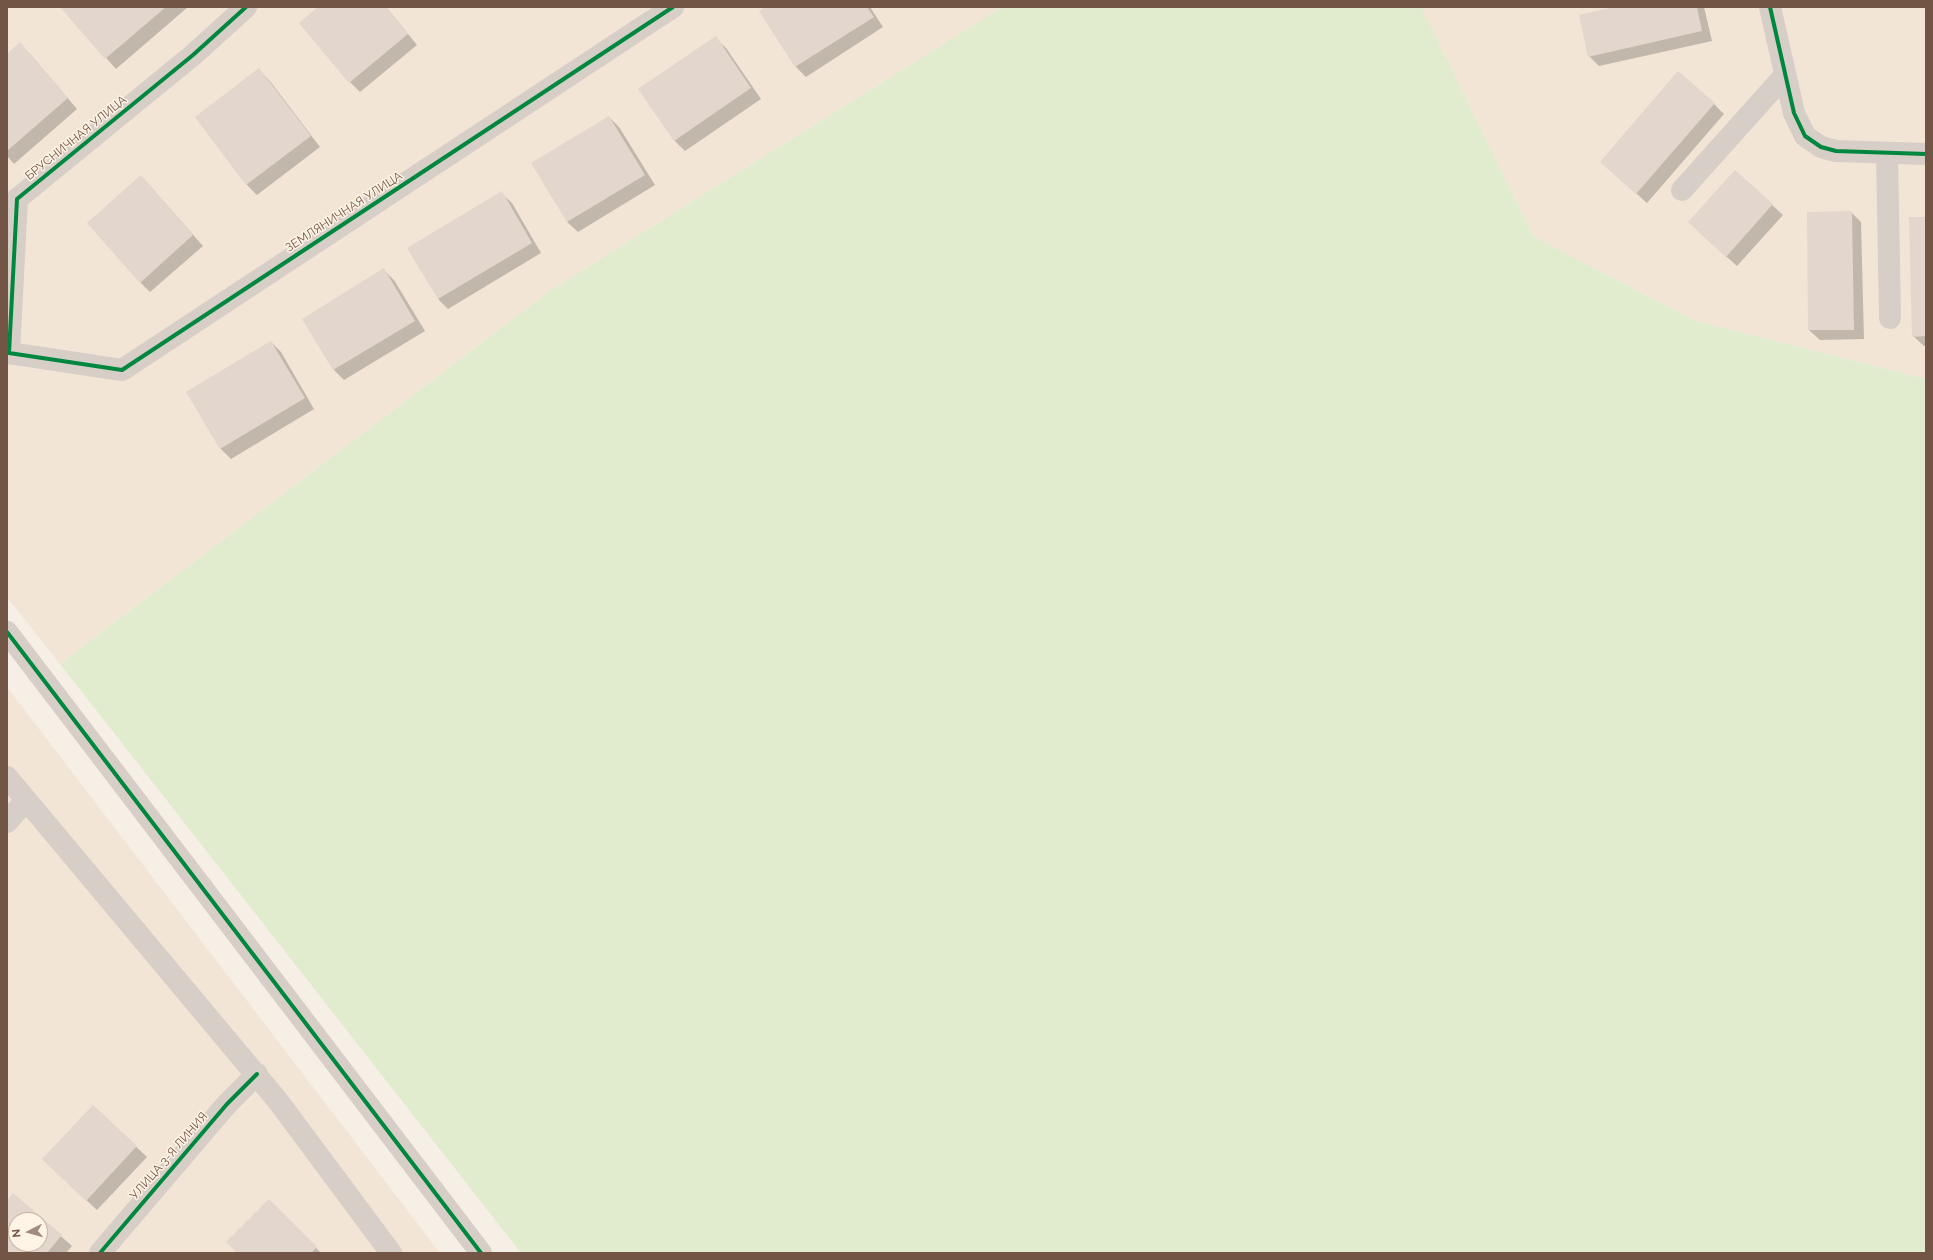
<!DOCTYPE html>
<html>
<head>
<meta charset="utf-8">
<style>
	body { margin:0 }
	#map { position:relative; width:1933px; height:1260px; overflow:hidden; background:#f6efe5; font-family:Raleway,sans-serif }
	canvas { display:block }
	.frame { position:absolute; inset:0; border:8px solid #735546; pointer-events:none }
	.north { position:absolute; left:8px; top:1212px; width:40px; height:40px; box-sizing:border-box; background:#fff4e5; border:1px solid #c7b4a5; border-radius:50%; rotate:264deg; font-size:11px; font-weight:700; line-height:16px; text-align:center; color:#735546 }
	.north::after { content:''; display:block; margin:auto; width:14px; height:18px; background:#a18b7e; clip-path:polygon(50% 0,100% 100%,50% 72%,0 100%) }
</style>
</head>
<body>
<div id="map">
<canvas width="1933" height="1260"></canvas>
<div class="frame"></div>
<div class="north">N</div>
</div>
<script>
const ctx = document.querySelector('canvas').getContext('2d');
ctx.lineJoin = 'round';
function paint(path, color) {
  ctx.fillStyle = color;
  ctx.fill(path, 'evenodd');
}
function strokePath(path, color, width, dash) {
  ctx.strokeStyle = color;
  ctx.lineWidth = width;
  ctx.lineCap = dash ? 'butt' : 'round';
  ctx.setLineDash(dash || []);
  ctx.stroke(path);
}
function drawText(font, color, halo, rows, align = 'center') {
  ctx.font = font + ' Raleway,sans-serif';
  ctx.lineWidth = 3;
  ctx.setLineDash([]);
  ctx.textBaseline = 'middle';
  ctx.strokeStyle = halo;
  ctx.fillStyle = color;
  for (const [text, x, y, turn = 0] of rows) {
    ctx.save();
    ctx.translate(x, y);
    ctx.rotate((+turn || 0) * Math.PI / 180);
    ctx.textAlign = isNaN(turn) ? turn : align;
    if (halo) ctx.strokeText(text, 0, 0);
    ctx.fillText(text, 0, 0);
    ctx.restore();
  }
}
paint(new Path2D(`
	M7 7H1002L551 290 60 664 7 597Z
	M1421 7H1926V379L1696 321 1534 237Z
	M7 687 440 1253H7ZM16 1220H40V1244H16Z`), '#f2e5d5');
paint(new Path2D(`
	M1002 7H1421L1534 237 1696 321 1926 379V1253H521L60 664 551 290Z`), '#e1eccf');
paint(new Path2D(`
	M61 7H188L116 69Z
	M320 7H386L417 45 360 92 350 82Z
	M768 7H870L883 27 806 77 796 67 761 12Z
	M1619 7H1704L1712 41 1599 66 1589 56Z
	M715 38 726 48 761 99 685 151 675 141 639 89Z
	M30 54 77 109 14 164 7 156V55Z
	M259 70 269 80 320 147 257 195 247 185 196 117Z
	M1714 104 1724 114 1647 203 1601 162Z
	M609 117 619 127 655 185 578 232 567 222Z
	M1735 171 1783 215 1737 266 1699 232Z
	M151 187 203 246 150 292 140 282Z
	M501 193 512 203 541 253 448 309 438 299Z
	M1851 212 1861 222 1864 339 1820 340 1809 330Z
	M1926 218V346H1924L1913 336Z
	M384 270 394 280 425 331 344 380 334 370 303 319Z
	M271 342 281 352 314 409 231 459 221 449 188 392Z
	M93 1106 147 1157 97 1210 53 1169Z
	M13 1194 72 1246 66 1253H7V1202ZM16 1220H40V1244H16Z
	M269 1200 321 1253H238Z`), '#0003');
paint(new Path2D(`
	M60 7H166L105 59Z
	M318 7H386L408 34 349 83 299 23Z
	M766 7H867L874 17 795 67 759 11Z
	M1614 7H1697L1702 31 1588 57 1579 15Z
	M716 36 751 88 674 141 638 89Z
	M20 42 68 98 7 151V54Z
	M259 68 311 136 246 185 195 117Z
	M1678 71 1715 103 1636 194 1600 162Z
	M609 116 645 175 567 222 531 163Z
	M1735 170 1773 204 1726 257 1688 222Z
	M141 175 193 235 140 283 87 223Z
	M502 191 532 243 438 299 407 248Z
	M1852 211 1854 330H1808L1807 212Z
	M1909 217H1926V336L1912 337Z
	M384 268 415 321 333 370 302 319Z
	M271 341 305 398 220 449 186 392Z
	M93 1105 137 1146 86 1201 42 1159Z
	M13 1193 62 1235 47 1253H7V1200ZM16 1220H40V1244H16Z
	M269 1199 317 1247 311 1253H237L226 1242Z`), '#e2d6cd');
strokePath(new Path2D(`
	M1770 7 1794 113 1805 136 1821 147 1836 151 1926 154
	M1887 153 1890 318
	M1682 190 1785 75
	M9 353 122 370 673 7
	M9 353 17 199 193 55 246 7
	M7 632 481 1253
	M7 777 278 1101 391 1253
	M7 822 26 800
	M100 1253 227 1104 257 1074`), '#d7cec8', 22);
strokePath(new Path2D(`
	M1770 7 1794 113 1805 136 1821 147 1836 151 1926 154
	M9 353 122 370 673 7
	M9 353 17 199 193 55 246 7
	M7 632 481 1253
	M100 1253 227 1104 257 1074`), '#00873e', 4);
drawText('12px', '#735546', '#fff4e5', [
	["БРУСНИЧНАЯ УЛИЦА",76,138,-39],
	["ЗЕМЛЯНИЧНАЯ УЛИЦА",344,212,-33],
	["УЛИЦА 3-Я ЛИНИЯ",169,1156,-49]
]);
</script>
</body>
</html>
